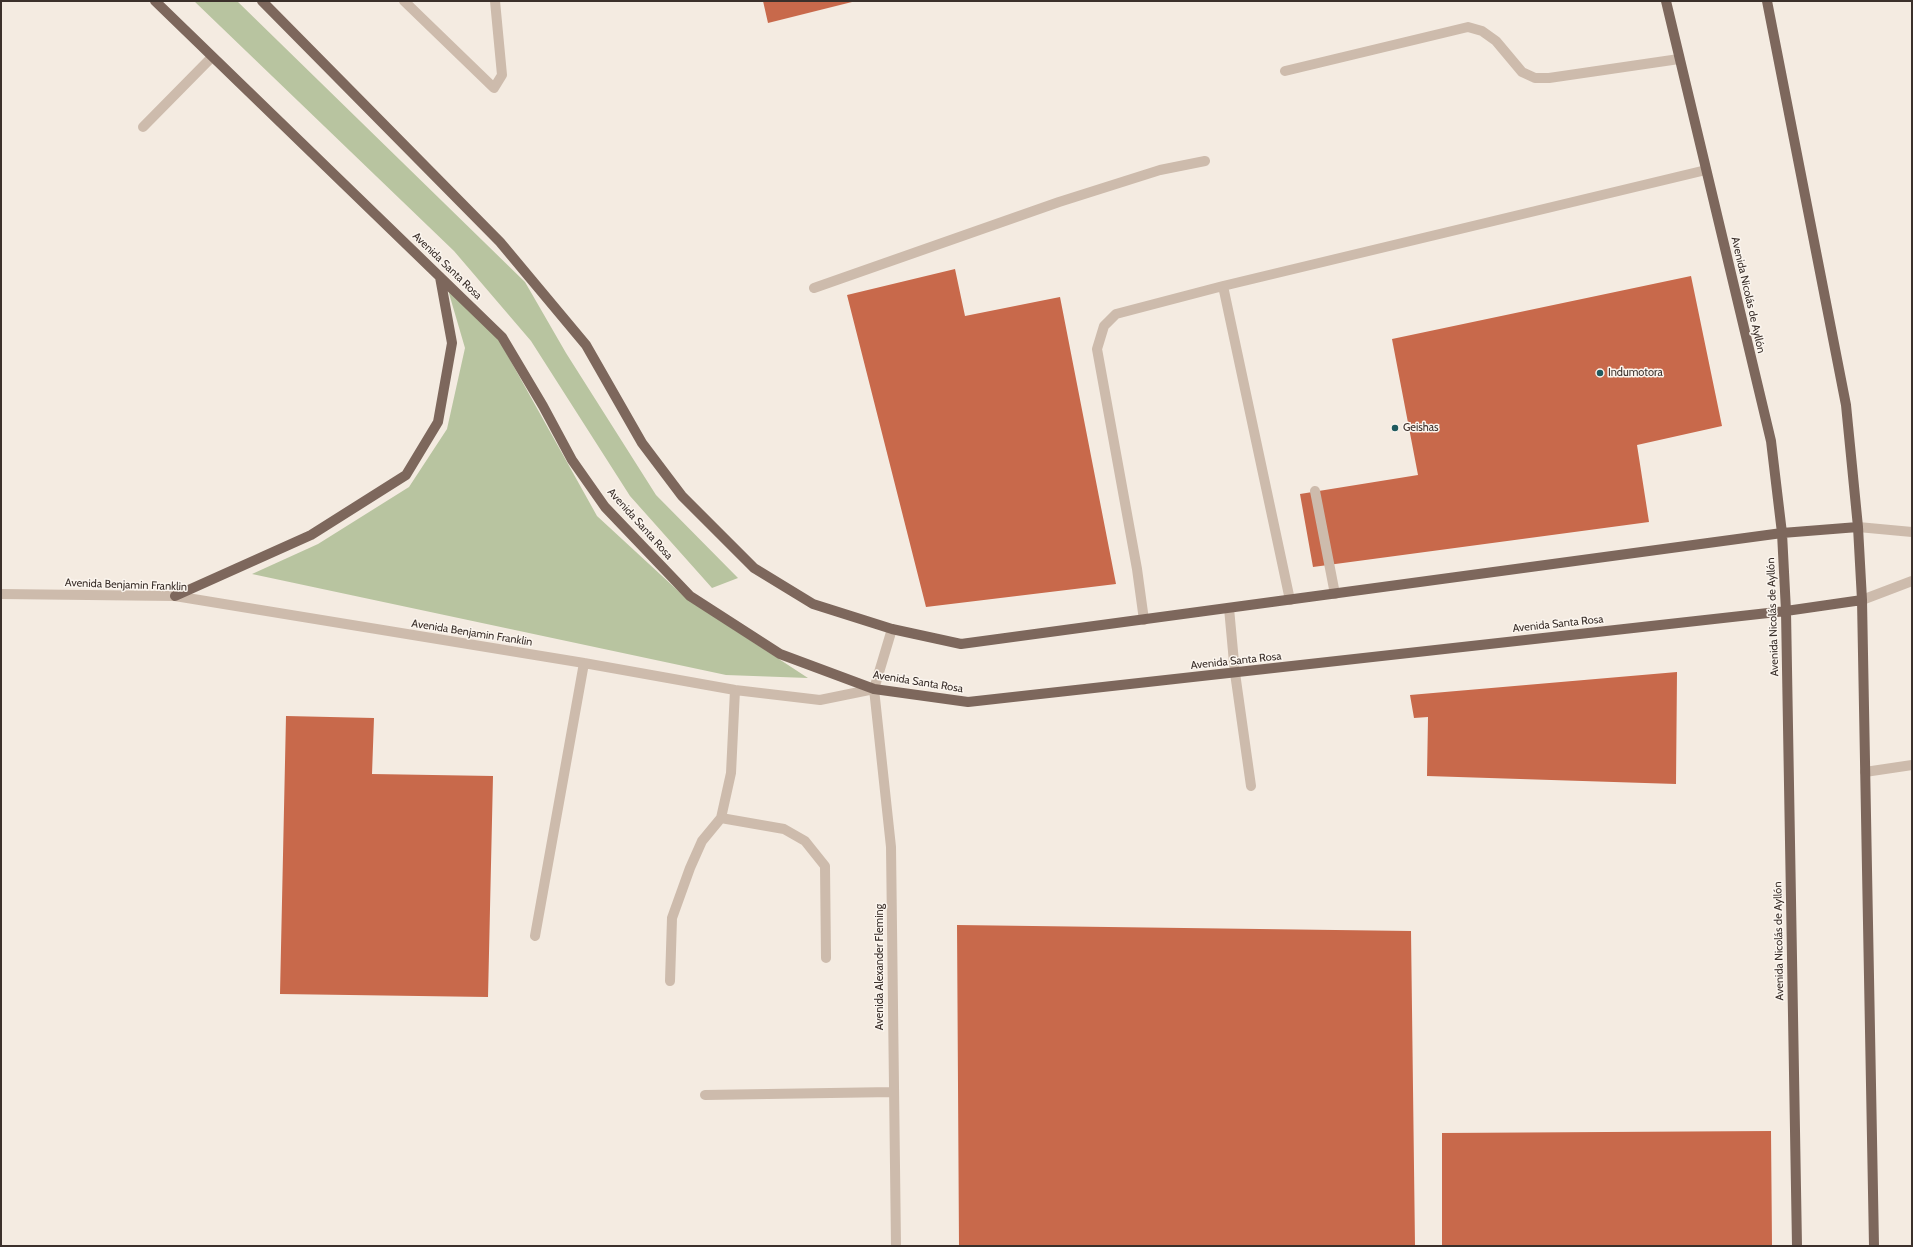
<!DOCTYPE html>
<html>
<head>
<meta charset="utf-8">
<style>
	body { margin:0 }
	#map { position:relative; width:1913px; height:1247px; overflow:hidden; background:#f4ebe1; font-family:Cabin,sans-serif }
	canvas { display:block }
	.frame { position:absolute; inset:0; border:2px solid #3b302b; pointer-events:none }
</style>
</head>
<body>
<div id="map">
<canvas width="1913" height="1247"></canvas>
<div class="frame"></div>
</div>
<script>
const ctx = document.querySelector('canvas').getContext('2d');
ctx.lineJoin = 'round';
function paint(path, color) {
  ctx.fillStyle = color;
  ctx.fill(path, 'evenodd');
}
function strokePath(path, color, width, dash) {
  ctx.strokeStyle = color;
  ctx.lineWidth = width;
  ctx.lineCap = dash ? 'butt' : 'round';
  ctx.setLineDash(dash || []);
  ctx.stroke(path);
}
function drawText(font, color, halo, rows, align = 'center') {
  ctx.font = font + ' Cabin,sans-serif';
  ctx.lineWidth = 3;
  ctx.setLineDash([]);
  ctx.textBaseline = 'middle';
  ctx.strokeStyle = halo;
  ctx.fillStyle = color;
  for (const [text, x, y, turn = 0] of rows) {
    ctx.save();
    ctx.translate(x, y);
    ctx.rotate((+turn || 0) * Math.PI / 180);
    ctx.textAlign = isNaN(turn) ? turn : align;
    if (halo) ctx.strokeText(text, 0, 0);
    ctx.fillText(text, 0, 0);
    ctx.restore();
  }
}
paint(new Path2D(`
	M194 1H237L525 282 566 353 656 495 738 578 712 588 630 496 531 341 454 251Z
	M448 290 499 340 597 516 687 599 808 678 726 675 252 574 318 544 409 487 447 429 465 348Z`), '#b8c4a0');
paint(new Path2D(`
	M763 1H852V2L768 23Z
	M955 269 965 316 1060 297 1116 584 926 607 847 295Z
	M1691 276 1722 426 1637 445 1649 522 1313 567 1300 494 1418 475 1392 339Z
	M1677 672 1676 784 1427 776 1428 717 1414 718 1410 695Z
	M286 716 374 718 372 774 493 776 488 997 280 994Z
	M957 925 1411 931 1415 1246H959Z
	M1771 1131 1772 1246H1442V1133Z`), '#c8694b');
strokePath(new Path2D(`
	M404 1 494 88 502 75 495 1
	M1285 71 1468 27 1482 31 1496 41 1522 72 1535 78H1549L1679 59
	M143 127 212 57
	M814 288 1059 202 1160 170 1205 161
	M1315 491 1335 594
	M1858 527 1912 532
	M1 594 175 596 584 663 735 690 820 700 874 689
	M1290 600 1223 286 1706 170
	M1862 600 1912 581
	M1229 608 1235 673 1251 786
	M1144 620 1137 569 1097 349 1104 326 1116 314 1223 286
	M892 629 874 689 891 847 896 1246
	M1865 772 1912 765
	M721 818 784 829 805 841 825 866 826 958
	M535 936 584 663
	M670 981 672 918 690 868 702 841 721 818 731 773 735 690
	M705 1095 893 1092`), '#cdbbac', 10);
strokePath(new Path2D(`
	M155 1 502 337 543 406 572 460 605 507 690 596 780 654 874 689 968 702 1786 611 1862 600
	M262 1 500 242 586 345 642 443 682 496 754 568 813 604 892 629 961 644 1782 533 1858 527
	M1666 1 1771 441 1782 533 1786 611 1797 1246
	M1767 1 1846 405 1858 527 1862 600 1874 1246
	M175 596 311 535 406 475 438 422 452 343 440 277`), '#7d675c', 10);
for (const [x, y, r, color] of [
	[1600,373,4,"#1f5a5e"],
	[1395,428,4,"#1f5a5e"]
]) {
  const dot = new Path2D();
  dot.arc(x, y, r, 0, 2 * Math.PI);
  ctx.fillStyle = color;
  ctx.fill(dot);
  strokePath(dot, '#fbf5ee', 1.5);
}
drawText('11px', '#3b302b', '#fbf5ee', [
	["Avenida Santa Rosa",447,266,44],
	["Avenida Nicolás de Ayllón",1748,295,77],
	["Avenida Santa Rosa",640,524,48],
	["Avenida Benjamin Franklin",126,585,2],
	["Avenida Nicolás de Ayllón",1773,617,-92],
	["Avenida Santa Rosa",1558,624,-6],
	["Avenida Benjamin Franklin",472,633,9],
	["Avenida Santa Rosa",1236,661,-6],
	["Avenida Santa Rosa",918,682,9],
	["Avenida Nicolás de Ayllón",1779,941,-91],
	["Avenida Alexander Fleming",880,967,-90]
]);
drawText('11px', '#3b302b', '#fbf5ee', [
	["Indumotora",1608,373],
	["Geishas",1403,428]
], 'left');
</script>
</body>
</html>
